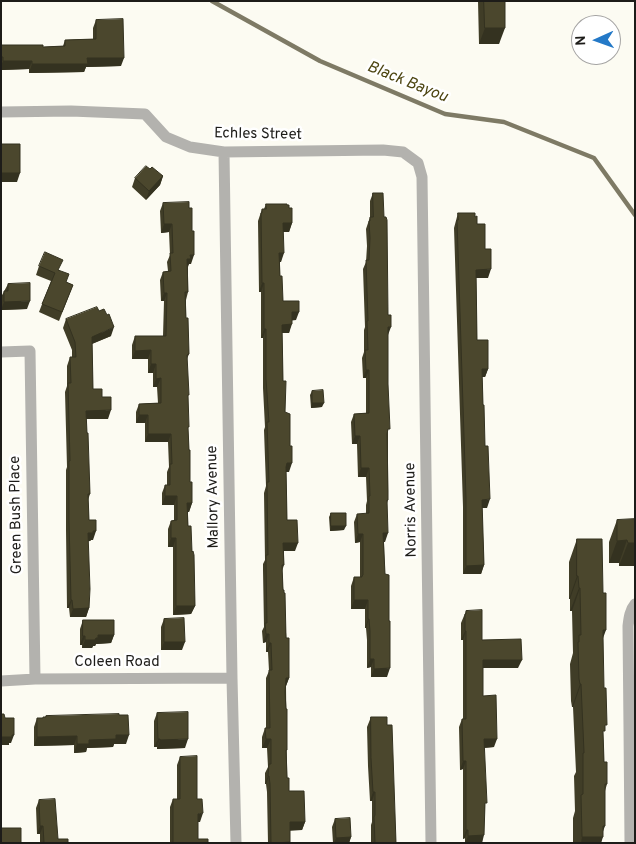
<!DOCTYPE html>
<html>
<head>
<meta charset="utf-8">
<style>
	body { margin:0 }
	#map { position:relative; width:636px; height:844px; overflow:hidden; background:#fcfbf2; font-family:Overpass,sans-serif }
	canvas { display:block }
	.frame { position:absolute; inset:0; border:2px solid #1d1c19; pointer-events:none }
	.north { position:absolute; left:571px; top:15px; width:50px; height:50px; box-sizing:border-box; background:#fff; border:1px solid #a5a4a3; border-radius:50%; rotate:268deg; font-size:14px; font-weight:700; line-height:20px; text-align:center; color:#1d1c19 }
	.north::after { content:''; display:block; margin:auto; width:18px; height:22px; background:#2479c7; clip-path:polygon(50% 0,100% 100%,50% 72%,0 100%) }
</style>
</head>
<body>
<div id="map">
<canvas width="636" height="844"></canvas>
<div class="frame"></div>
<div class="north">N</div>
</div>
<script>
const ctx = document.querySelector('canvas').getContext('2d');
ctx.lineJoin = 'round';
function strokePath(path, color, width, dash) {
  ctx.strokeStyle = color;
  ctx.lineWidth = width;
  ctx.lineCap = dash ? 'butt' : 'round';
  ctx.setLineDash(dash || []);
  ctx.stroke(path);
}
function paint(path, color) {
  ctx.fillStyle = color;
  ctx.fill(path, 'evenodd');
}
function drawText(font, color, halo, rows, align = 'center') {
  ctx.font = font + ' Overpass,sans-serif';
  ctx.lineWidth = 5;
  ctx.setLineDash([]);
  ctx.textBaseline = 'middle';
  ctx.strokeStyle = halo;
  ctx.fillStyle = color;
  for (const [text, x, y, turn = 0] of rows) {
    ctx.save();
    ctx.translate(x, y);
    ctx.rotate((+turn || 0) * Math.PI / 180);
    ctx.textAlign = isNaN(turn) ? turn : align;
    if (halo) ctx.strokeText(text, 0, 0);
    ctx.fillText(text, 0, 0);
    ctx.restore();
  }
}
strokePath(new Path2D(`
	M212 1 320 61 445 114 504 122 594 158 635 215`), '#7e7a65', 4.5);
strokePath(new Path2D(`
	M1 112 71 111 145 114 166 137 190 147 224 152 383 150 403 152 418 163 422 177 431 843
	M224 152 232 678 236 843
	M1 352 30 351 35 679
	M635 604C630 610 629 617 628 626L629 728H635
	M1 681 35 679 232 678
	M629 728 630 842`), '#b3b2ae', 11);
paint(new Path2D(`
	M478 1H505L499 44H479Z
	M96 20 121 66 86 67 84 72 29 73V69L1 70V45L43 47 63 46 65 40 93 39V28Z
	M150 169 163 176 160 185 146 200 132 187 135 178Z
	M373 193 384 217 388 335V500L387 503 385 542H384L387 677H371V667L367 668V640L366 628H365V609H351V586L354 577H360V542L355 543 354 522 357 514H366V505L367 501 366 477H358L357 444H352L351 422 354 414 366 413V378H363L362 358 364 352V330L365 327 363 269 366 262 367 246 366 229 370 217V201Z
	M163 203 191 264H189L188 267V292L186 300V318L189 354 187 359 188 430 190 482 192 503 189 512H188V526L192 552 195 606 191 614 173 615V547H168V529L171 521 174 520V505H162V493L165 485H167V472L169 467 168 442H145V423H136V412L139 404 158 403 157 387H153V373H148V359H132V345L135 336H163L164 301H161L160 280 163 272 168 271 167 262 170 255 169 232 161 233 160 211Z
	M266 204 289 208 292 223 289 232H283L281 262H280V276L283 301 296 320H292L289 333H282L283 381 289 472H286L287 520 295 551H284V565L282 571 289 678 286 686 287 775 289 791 305 822 302 830H290V843H268L267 792 266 784H265V773L268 767 267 748H262V737L265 728H266V678L269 671 268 652H266V642L263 643 262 631 264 627 263 570V564L265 560 264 493 266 486 264 430 265 427 263 388V338H261V292H259L258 221 262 209H264Z
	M458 213 475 217 485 249 488 278H476L477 340 488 369 485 377H482L483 405 487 508H482L484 565 481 574H463V507L454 228Z
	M39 266 59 270 66 282 73 285 59 321 39 312 51 281 36 275Z
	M8 284 27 309 1 310V297Z
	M66 319 111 336 92 344 93 389 102 397 108 419H86L90 494 88 500 89 520 93 540H91L90 541H88L89 608 86 617H70L69 608H67L66 530V470L67 467 65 392 67 386V366L70 357H72V350L63 328Z
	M312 391 322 407 311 408 310 395Z
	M331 513 344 530 330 531 329 517Z
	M635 519V566H619V563H609V542L617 520Z
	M577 539 603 639V736L604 762 607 784 605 791 603 832 601 843H573V818L575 811 574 776 576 772 573 707H572L571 701 570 664 573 653 572 611H570V599H569V562Z
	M466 611 482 640 518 668H483V696L494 747 484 748 485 808 482 843H465V838L463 839V769L460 770 459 727 462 719H463V640H461V623Z
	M164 619 182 650H161V627Z
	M83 620 114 635 111 643 96 644 95 646H93L92 648H82V645H80V629Z
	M157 713 185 748 157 749V747H154V721Z
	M46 716 126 744H114L113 747 87 748 86 752 74 753V745L34 746V727L37 718H43L45 717Z
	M371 717 387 725 396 843H371V825L372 822V801H370L368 766 367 727Z
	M180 757 197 799 200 822H198V839L208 843H170V807L173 799H177V765Z
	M39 800 58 839 68 843H40V834H37L36 808Z
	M335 819 351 837 349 843H333L332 827Z`), '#403d27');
paint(new Path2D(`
	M485 28H505L499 44H479Z
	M87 58H124L121 66 86 67 84 72 29 73 32 64Z
	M3 61H32L29 69 1 70V66Z
	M1 173H20L17 182H1Z
	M163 176 160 185 146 200 149 191Z
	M283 223H292L289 232H280Z
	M164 224H172L169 232 161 233Z
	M279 253H284L281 262H276Z
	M190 255H194L191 264H189L187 267V259Z
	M491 269 488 278H473L476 270Z
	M262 283H264L261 292H259Z
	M164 293H167L164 301H161Z
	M30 301 27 309 1 310 4 302Z
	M292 312H299L296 320 288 321Z
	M292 324 289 333H279L282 325Z
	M114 327 111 336 89 345 92 337Z
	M388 327H391L388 335H385Z
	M264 329H266L263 338H261Z
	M151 350 148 359H132L135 351Z
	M151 364H156L153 373H148Z
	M482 369H488L485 377H479Z
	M366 370H369L366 378H363Z
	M161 378 157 387H153L156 379Z
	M312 403H324L322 407 311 408Z
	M111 410 108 419H83L86 411Z
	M139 415H148L145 423H136Z
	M148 434H171L168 442H145Z
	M355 436H360L357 444H352Z
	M287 463H292L289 472H284Z
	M361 468H369L366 477H358Z
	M165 496H177L174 505H162Z
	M490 499 487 508H479L482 500Z
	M187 503H192L189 512H184Z
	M331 526H346L344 530 330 531Z
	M93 531H96L93 540H91L90 541 85 542 88 533Z
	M383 533H388L385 542H380Z
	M358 534H363L360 542 355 543Z
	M171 538H176L173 547H168Z
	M627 540 619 563H609L617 541Z
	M283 543H298L295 551H280Z
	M628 543H635V566H619Z
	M484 565 481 574H463L466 566Z
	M577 576H578L570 599H569Z
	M579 588H580L572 611H570Z
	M71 600H72L69 608H67Z
	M354 600H368L365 609H351Z
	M176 606H195L191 614 173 615Z
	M89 608 86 617H70L73 609Z
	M368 619H369L366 628H365Z
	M603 630H606L598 652Z
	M465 631H466L463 640H461Z
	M266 634H269L266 642 263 643Z
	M98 635H114L111 643 96 644 95 646H93L92 648H82L85 640 96 638Z
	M83 636H85L82 645H80Z
	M164 642H185L182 650H161Z
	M269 643H271L268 652H266Z
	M370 659H374L371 667 367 668Z
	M483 660H522L518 668H480Z
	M390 668 387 677H371L374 669Z
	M286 678H289L286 686H283Z
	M580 684H581L573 707H572Z
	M12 735H14L11 743H9V745H1V737Z
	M116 735H129L126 744H114L113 747 87 748 86 752 74 753 77 744 89 740Z
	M77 736 74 745 34 746 37 737Z
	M158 739H160L157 747H154Z
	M188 739 185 748 157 749 160 740Z
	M266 739H271L267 748H262Z
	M484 739H497L494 747 481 748Z
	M463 761H466L463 769 460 770Z
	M268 776H269L266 784H265Z
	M373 792H375L372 801H370Z
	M203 813 200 822H194L198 814Z
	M290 822H305L302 830 287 831Z
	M40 826H43L40 834H37Z
	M603 826H605L601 837H603L601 843H581L582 837Z
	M466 830H468L465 838 463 839Z
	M484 835 482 843H465L468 836Z
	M351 837 349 843H334L336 838Z`), '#343220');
const building = new Path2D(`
	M484 1H505V28H485Z
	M123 19 124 58H87L88 64H32V61H3V57H1V45H43V47L65 46V40L96 39V20Z
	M1 144H20V173H1Z
	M146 166 150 169 152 167 163 176 149 191 135 178Z
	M373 193H383L384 217H386L387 220 388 315H391V327H388V384L390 429H388L387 434 388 491V500H387L388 533H383L385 574 389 575V621H390V668L374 669V659H370V631L369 619H368V600H354V577H362V576L363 575V534H358L357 514 369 513V496H370L369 468H361L360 436H355L354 414 369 413V370H366L365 350H368L367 321H368L366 260H369L370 238 369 221H370V217H373Z
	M189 202V208H192V231H194V255H190L191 259H187L188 292H185L186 318H188L189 354 187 355 189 395H188L189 427H188L189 450H190V482H192V503H187L188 526H191L192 552 193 551 194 555 195 606H176V538H171V521L177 520V496H165V485H170V464H172L171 434H148V415H139V404L161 403V378L156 379V364H151V350L135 351V336H166L167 293H164L163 272 171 271 170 253H173L172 224H164L163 203Z
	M266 204H287V205H289V208H292V223H283L284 253H279L280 276H282L283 301H299V312H292V324L282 325 283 381H286L285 412 290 414V446H292V463H287L286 467 287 520H297L298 543H283L284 565H282L283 590H284V593H285L286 638H289V678H286L285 692 286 709H287V750H286L287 775V778H289V791H304L305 822H290V842L276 843H271L270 784 269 776H268L269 764H271V739H266L265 728H270L269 670H272L271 643H269V634H266L265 623H267L266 561V555H268L267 485V482H269L267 422H269L266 379V329H264V283H262L261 213H262V209H266Z
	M458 213H475V217L477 216V224H485V249H491V269L476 270 477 340H488V369H482L483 405H484L485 446H488L490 499 482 500 484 565 466 566V498L457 220H458Z
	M45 252 63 260 58 270 69 274 66 282 73 285 62 312 42 304 55 273 39 266Z
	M30 283V301L4 302V291H8V284Z
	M97 307 99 311 104 309 107 315 109 314 114 327 92 337 93 389H102V397H111V410L86 411 87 433H88L90 494H88L89 520H96V531H93V533H88L90 589 89 608 73 609 72 600H71L69 521V461H70L68 383H71L70 357H76L75 342 66 319Z
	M323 390 324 403H312V391Z
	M331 513H346V526H331Z
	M635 519V543H628L627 540 617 541V520Z
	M577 539H602L603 593H606V630H603V636L604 688H606L607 725H605V731H603L604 762H607V784H605V826H603V837H582V836L581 795 583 794V753H584V752L581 684H580L579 679 578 642H579V635H581L580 588H579L578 576H577Z
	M482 610V640L521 639 522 660H483V696L496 695 497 739H484L487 803H485L484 835 468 836V830H466V761H463L462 719H466V631H465V614H466V611Z
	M184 618 185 642H164V619Z
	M83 620H114V635H98V638H96L95 640H85V636H83Z
	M188 712V739L160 740V739H158L157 713Z
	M1 714H4L5 718H14V735H12V737H1Z
	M119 714V715H128L129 735H116V739L89 740V744H77V736L37 737V718H43V717H46V716Z
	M371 717H387V725H392L396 843H375L374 817 375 815V792H373L371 758Z
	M197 756V799H202L203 813 198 814V839H208V843H173V799H180V757Z
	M55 799 58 839H68V843H44L43 826H40L39 800Z
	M350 818 351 837 336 838 335 819Z
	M1 828H21V843H1Z`);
paint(building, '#4b472d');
strokePath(building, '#343220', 1);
drawText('15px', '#1d1c19', '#fff', [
	["Echles Street",258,135,1],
	["Mallory Avenue",214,497,-91],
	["Norris Avenue",412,510,-91],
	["Green Bush Place",17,515,-91],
	["Coleen Road",117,663]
]);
drawText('italic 16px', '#4c4410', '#fff', [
	["Black Bayou",407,83,22]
]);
</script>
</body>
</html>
